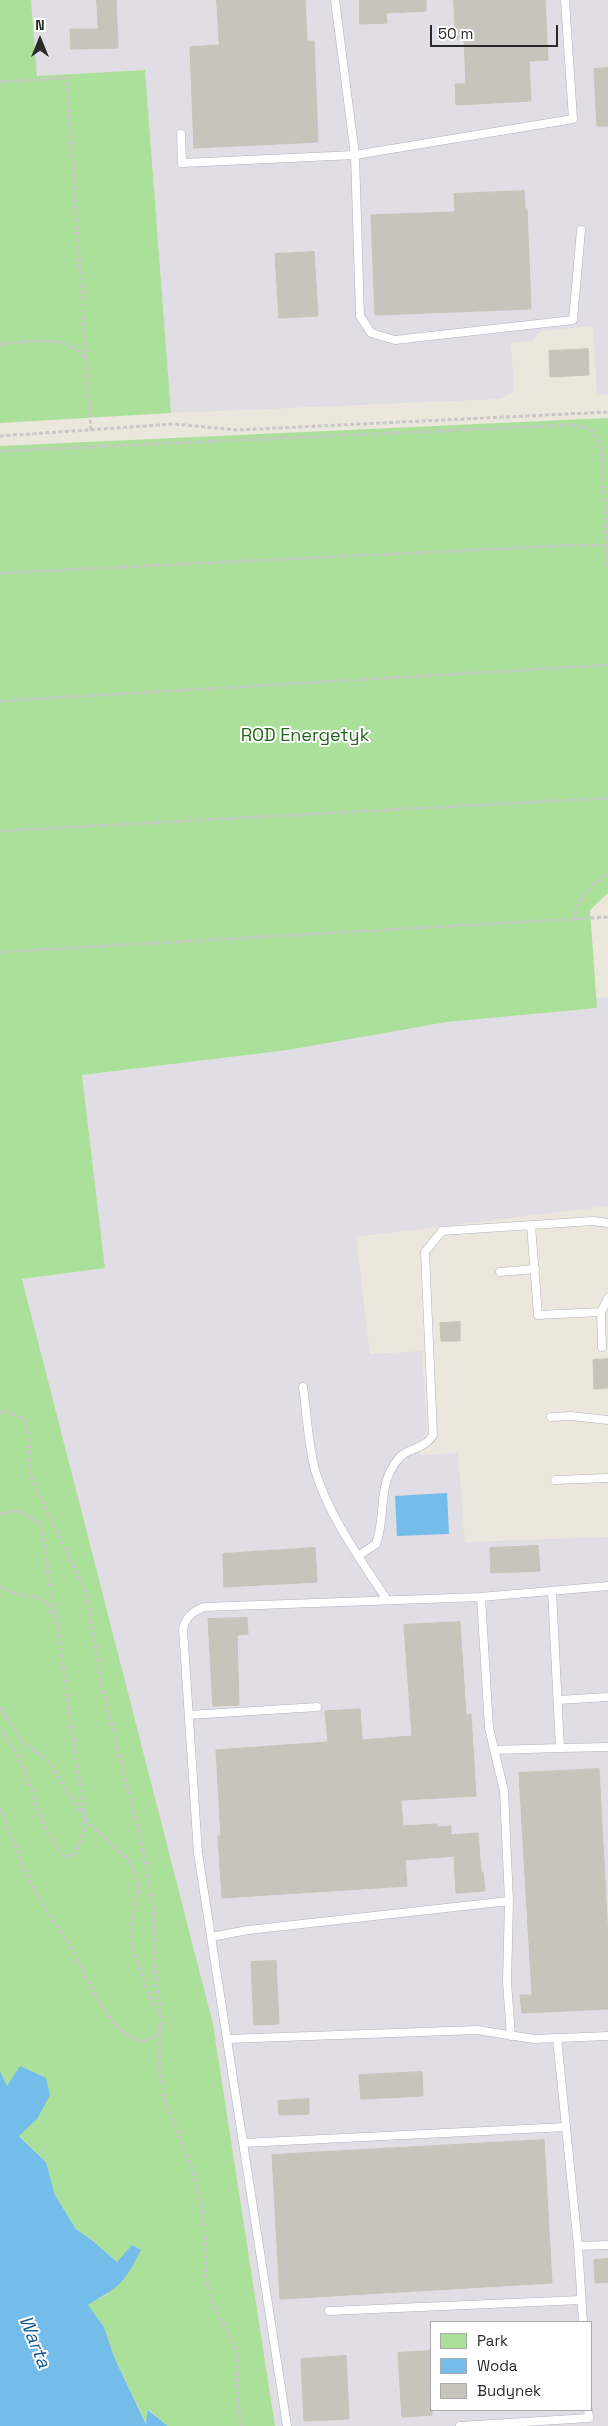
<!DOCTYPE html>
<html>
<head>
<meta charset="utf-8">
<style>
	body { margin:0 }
	#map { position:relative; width:608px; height:2426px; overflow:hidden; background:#ece7dd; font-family:"Space Grotesk",sans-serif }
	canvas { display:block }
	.legend { position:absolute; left:430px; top:2321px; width:162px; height:90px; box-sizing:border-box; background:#fff; border:1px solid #aaa; margin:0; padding:6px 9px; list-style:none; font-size:15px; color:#2a2a2a }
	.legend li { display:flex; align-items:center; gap:10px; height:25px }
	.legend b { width:25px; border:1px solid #aaa }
	.north { position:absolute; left:15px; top:15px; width:50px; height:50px; -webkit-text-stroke:4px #fff; paint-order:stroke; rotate:0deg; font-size:14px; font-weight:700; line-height:20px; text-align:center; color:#2a2a2a }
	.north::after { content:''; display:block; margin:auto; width:18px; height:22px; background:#2a2a2a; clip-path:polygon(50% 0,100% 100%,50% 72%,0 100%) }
	.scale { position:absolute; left:430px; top:25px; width:128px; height:22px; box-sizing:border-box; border:2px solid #2a2a2a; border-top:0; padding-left:6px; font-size:15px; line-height:18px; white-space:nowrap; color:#2a2a2a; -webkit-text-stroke:4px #fff; paint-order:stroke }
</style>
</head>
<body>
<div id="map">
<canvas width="608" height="2426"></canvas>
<ul class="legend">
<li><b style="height:14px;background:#abe09b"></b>Park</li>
<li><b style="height:14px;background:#74bdea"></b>Woda</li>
<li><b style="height:14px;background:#c7c4bc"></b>Budynek</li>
</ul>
<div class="north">N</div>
<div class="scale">50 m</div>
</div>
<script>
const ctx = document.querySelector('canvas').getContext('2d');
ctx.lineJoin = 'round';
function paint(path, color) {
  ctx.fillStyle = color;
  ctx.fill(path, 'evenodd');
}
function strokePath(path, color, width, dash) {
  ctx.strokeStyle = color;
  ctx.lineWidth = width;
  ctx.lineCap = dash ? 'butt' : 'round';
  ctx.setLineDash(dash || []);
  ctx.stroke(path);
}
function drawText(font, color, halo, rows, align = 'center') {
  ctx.font = font + ' "Space Grotesk",sans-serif';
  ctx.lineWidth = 4;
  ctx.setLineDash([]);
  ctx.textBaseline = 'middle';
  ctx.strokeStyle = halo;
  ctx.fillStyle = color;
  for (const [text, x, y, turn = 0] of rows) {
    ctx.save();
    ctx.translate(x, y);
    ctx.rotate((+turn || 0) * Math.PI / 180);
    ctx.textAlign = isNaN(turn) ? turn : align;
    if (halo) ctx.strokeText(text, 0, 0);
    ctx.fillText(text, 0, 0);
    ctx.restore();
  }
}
paint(new Path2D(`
	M31 0H608V394L597 395 593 326 541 331 532 341 511 342 514 392 500 399 171 413 145 70 37 76Z
	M608 997V1206L356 1237 370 1354 422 1351 427 1430 420 1442V1455L458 1453 465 1542 608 1537V2426H275L213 2024 22 1279 105 1268 82 1075 288 1050 447 1022 596 1008V998ZM432 2322H592V2410H432Z`), '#e0dde4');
paint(new Path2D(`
	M0 0H31L37 76 145 70 171 413 0 423Z
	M608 418V893L590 910 597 1008 447 1022 288 1050 82 1075 105 1268 22 1279 213 2024 275 2426H168L149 2410 147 2425 114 2357 104 2327 87 2305 108 2294 117 2262 93 2241 76 2229 55 2195 46 2162 19 2135 37 2119 7 2087 0 2071V446Z`), '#abe09b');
paint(new Path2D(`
	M447 1493 449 1534 397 1536 395 1496Z
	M20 2066 46 2078 50 2095 37 2119 19 2136 46 2162 55 2195 76 2229 93 2241 117 2262 132 2245 141 2250C124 2284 120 2286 88 2305L104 2327 114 2357 146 2424 148 2410 168 2426H0V2071L7 2086Z`), '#74bdea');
const building = new Path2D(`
	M97 0H116L118 48 71 49 70 29H98Z
	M217 0H305L307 41H314L318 142 194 148 190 47 219 45Z
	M360 0H426V11L386 13 387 23 360 24Z
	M454 0H545L548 60 529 61 531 101 456 105 455 84H466L464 39H456Z
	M608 68V126H597L594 69Z
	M524 191 525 209H527L531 309 375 315 371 215 455 212 454 194Z
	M314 252 318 316 279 318 275 254Z
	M588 349 589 375 550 377 549 351Z
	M460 1322V1341H441L440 1323Z
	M608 1359V1388L594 1389 593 1360Z
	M538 1546 540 1571 491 1573 490 1548Z
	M315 1548 317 1582 224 1587 223 1554Z
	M247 1618 248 1634 237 1635 239 1705 213 1706 208 1619Z
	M460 1622 466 1715 471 1714 476 1796 401 1800 403 1826 437 1824V1827L451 1826V1835L478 1833 481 1872H483L485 1891 456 1893 454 1856 405 1860 407 1886 222 1898 218 1836H221L216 1750 328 1742 325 1711 360 1709 362 1740 412 1736 404 1625Z
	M599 1769 608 1938V2009L522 2013 520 1995H532L519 1773Z
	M276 1961 279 2024 254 2025 251 1962Z
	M422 2072 423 2096 361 2099 359 2075Z
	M309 2099V2114L279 2115 278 2101Z
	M544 2140 552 2283 280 2299 272 2155Z
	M608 2259V2282L595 2283 594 2260Z
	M432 2351V2415L402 2417 398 2353Z
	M346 2356 349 2419 304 2421 301 2359Z`);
paint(building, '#c7c4bc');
strokePath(building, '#c7c3b6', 1);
const service = new Path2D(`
	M335 0 355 155 360 316 371 333 395 340 573 320 581 230
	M181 134 182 163 355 155 573 119 565 0
	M531 1225 538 1315 601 1312
	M500 1272 535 1269
	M602 1347 601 1312 608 1298
	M303 1387C307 1414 308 1444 315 1470 329 1517 361 1560 387 1600
	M551 1417 571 1416 608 1420
	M555 1480 608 1478
	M358 1556 376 1544C387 1514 376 1485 399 1458 408 1447 423 1451 433 1435L425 1252 442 1231 593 1221 608 1223
	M481 1597 489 1728 504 1791 509 1901 507 1982 511 2036
	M558 1700 608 1697
	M189 1715 317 1707
	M560 1748 608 1747
	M494 1750 560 1748 552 1591
	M211 1937 248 1930 509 1901
	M557 2038 578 2246
	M227 2039 477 2030 534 2039 608 2036
	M243 2143 566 2127
	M329 2311 581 2300
	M583 2322 578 2246 608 2245
	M287 2426 198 1853 183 1629C186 1617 192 1612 204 1607L481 1597 608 1586
	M460 2426 589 2418 588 2410`);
strokePath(service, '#b0b1bd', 9);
strokePath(new Path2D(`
	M0 82 67 78 91 430
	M0 344C25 343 72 332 85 360
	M0 436 174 424 237 430 608 412
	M0 451 570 425C587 426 593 429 601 444L608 568
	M0 573 576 545 607 546
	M0 701 608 665
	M0 831 608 798
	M575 920C574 899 594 885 608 872
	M0 952 608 917
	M0 1412 7 1411 25 1420 29 1439 31 1478 86 1592 102 1686 142 1844 153 1903 156 1987 160 2002 161 2023 159 2039 160 2076 164 2097 191 2166 200 2199 206 2242V2279L213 2306 231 2337 237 2353 238 2405 241 2426
	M0 1514 18 1511 39 1523 46 1549 48 1578 56 1616 84 1814V1831L76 1853 65 1857C43 1836 37 1805 27 1777 20 1759 11 1743 0 1729
	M0 1587 16 1594 39 1598 47 1603 50 1612 56 1616
	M0 1707 23 1742 51 1763 66 1791 92 1826 129 1860 136 1873 138 1889 132 1927V1940L136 1960 159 2017
	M0 1808C11 1830 17 1853 27 1875 40 1903 59 1927 74 1953 88 1976 111 2039 142 2041 151 2041 157 2034 160 2025`), '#c8c8c8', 3, [4, 2.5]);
strokePath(service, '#fff', 8);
drawText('18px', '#23641d', '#fff', [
	["ROD Energetyk",305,736]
]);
drawText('italic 19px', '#135996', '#fff', [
	["Warta",34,2342,68]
]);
</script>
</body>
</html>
